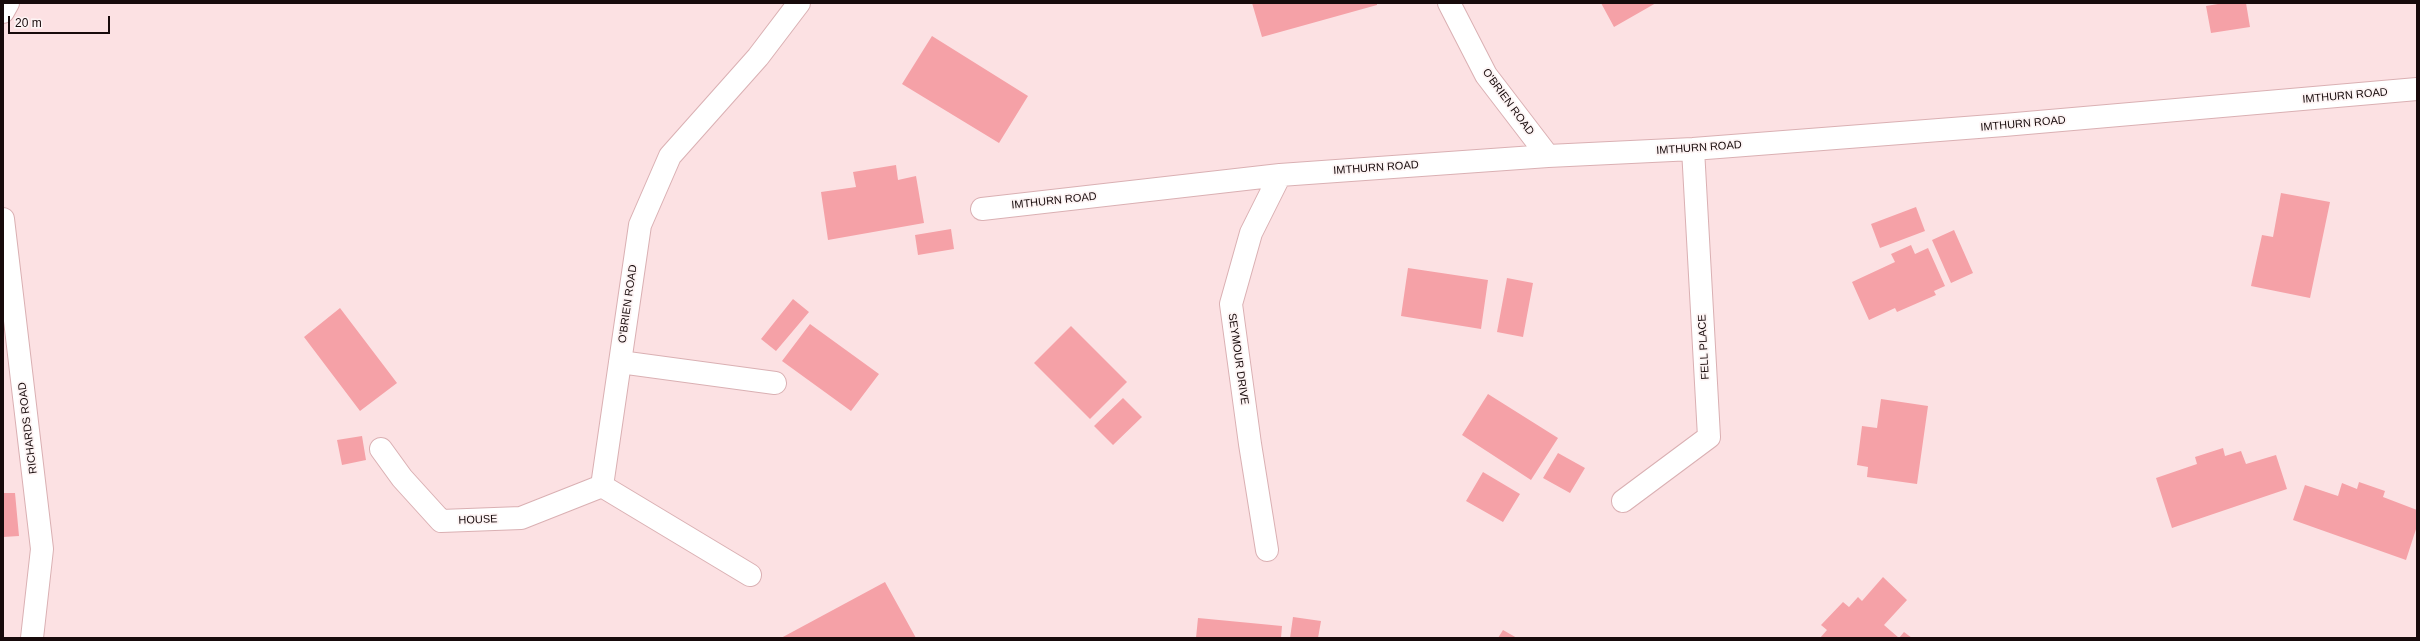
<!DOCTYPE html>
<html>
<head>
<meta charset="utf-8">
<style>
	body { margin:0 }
	#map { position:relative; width:2420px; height:641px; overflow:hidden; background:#fce1e3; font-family:Arial,sans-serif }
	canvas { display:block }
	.frame { position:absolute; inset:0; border:4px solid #170a0b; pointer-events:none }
	.scale { position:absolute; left:8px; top:16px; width:102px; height:18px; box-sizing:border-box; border:2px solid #170a0b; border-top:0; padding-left:5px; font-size:12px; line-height:14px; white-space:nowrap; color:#170a0b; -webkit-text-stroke:3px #fdf4f4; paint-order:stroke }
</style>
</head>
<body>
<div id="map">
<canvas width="2420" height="641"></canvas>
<div class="frame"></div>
<div class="scale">20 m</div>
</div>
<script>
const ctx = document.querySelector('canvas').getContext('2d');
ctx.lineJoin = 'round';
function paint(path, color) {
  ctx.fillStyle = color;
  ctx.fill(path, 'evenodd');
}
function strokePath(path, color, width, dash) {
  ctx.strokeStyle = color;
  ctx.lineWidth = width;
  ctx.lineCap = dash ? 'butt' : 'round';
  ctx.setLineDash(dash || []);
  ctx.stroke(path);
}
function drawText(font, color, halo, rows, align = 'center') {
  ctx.font = font + ' Arial,sans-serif';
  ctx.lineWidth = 3.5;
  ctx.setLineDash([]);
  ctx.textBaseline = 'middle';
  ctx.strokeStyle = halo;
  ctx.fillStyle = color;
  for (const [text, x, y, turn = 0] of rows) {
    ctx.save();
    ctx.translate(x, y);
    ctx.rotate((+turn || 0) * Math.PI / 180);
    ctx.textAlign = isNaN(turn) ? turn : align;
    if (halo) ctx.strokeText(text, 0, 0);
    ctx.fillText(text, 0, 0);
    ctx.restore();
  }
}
paint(new Path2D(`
	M1252 3H1377V5L1262 37Z
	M1601 3H1656L1614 27Z
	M2224 3H2246L2250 27 2211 33 2206 6Z
	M932 36 1028 96 999 143 902 84Z
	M896 165 898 180 916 176 924 223 828 240 821 192 856 187 853 172Z
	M2281 193 2330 202 2310 298 2251 286 2262 235 2273 237Z
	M1916 207 1925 231 1880 248 1871 224Z
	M951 229 954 249 918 255 915 235Z
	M1954 230 1973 273 1951 283 1932 240Z
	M1911 245 1915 254 1928 248 1945 286 1934 291 1936 295 1897 312 1895 308 1869 320 1852 282 1895 262 1891 254Z
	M1408 268 1488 280 1481 329 1401 316Z
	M1507 278 1533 283 1523 337 1497 332Z
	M793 299 809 312 776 351 761 339Z
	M340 308 397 383 360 411 304 337Z
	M810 324 879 374 851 411 782 361Z
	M1071 326 1127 382 1090 419 1034 363Z
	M1488 394 1558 438 1531 480 1462 435Z
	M1123 398 1142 417 1113 445 1094 426Z
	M1881 399 1928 406 1917 484 1867 477 1868 467 1857 465 1862 426 1877 428Z
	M362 436 366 460 342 465 337 440Z
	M2223 448 2225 456 2241 451 2246 464 2276 455 2287 489 2172 528 2156 478 2197 464 2195 457Z
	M1558 453 1585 468 1570 493 1543 478Z
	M1483 472 1520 494 1503 522 1466 501Z
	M2359 482 2385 491 2383 497 2417 510V526L2406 560 2293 520 2305 485 2338 496 2342 483 2357 489Z
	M3 493H15L19 536 3 537Z
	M1883 577 1907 600 1884 625 1899 638 1904 632 1912 638H1820L1827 630 1821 625 1843 602 1849 607 1858 597 1862 601Z
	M885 582 916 638H781Z
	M1293 617 1321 621 1318 638H1290Z
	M1198 618 1282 626 1281 638H1196Z
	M1503 630 1517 638H1498Z`), '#f5a1a7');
const minor = new Path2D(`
	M1449 3 1486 75 1548 156
	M982 209 1280 175 1548 156 1693 149 2004 125 2417 89
	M620 362 775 383
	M381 449 402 478 441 521 521 518 602 486
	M1623 501 1709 437 1693 149
	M1267 550 1250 444 1231 304 1251 233 1280 175
	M750 575 602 486 640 225 670 156 758 57 799 3`);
const tertiary = new Path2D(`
	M3 12 8 3
	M3 219 42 549 32 638`);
strokePath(minor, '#dab0b3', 24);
strokePath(tertiary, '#dab0b3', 24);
strokePath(minor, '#fff', 22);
strokePath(tertiary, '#fff', 22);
drawText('11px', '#170a0b', '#fdf4f4', [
	["IMTHURN ROAD",2345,96,-5],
	["O'BRIEN ROAD",1508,102,54],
	["IMTHURN ROAD",2023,124,-5],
	["IMTHURN ROAD",1699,148,-4],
	["IMTHURN ROAD",1376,168,-4],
	["IMTHURN ROAD",1054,201,-6],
	["O'BRIEN ROAD",628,304,-82],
	["FELL PLACE",1704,347,-93],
	["SEYMOUR DRIVE",1238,359,82],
	["RICHARDS ROAD",28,428,-97],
	["HOUSE",478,520,-2]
]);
</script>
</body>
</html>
